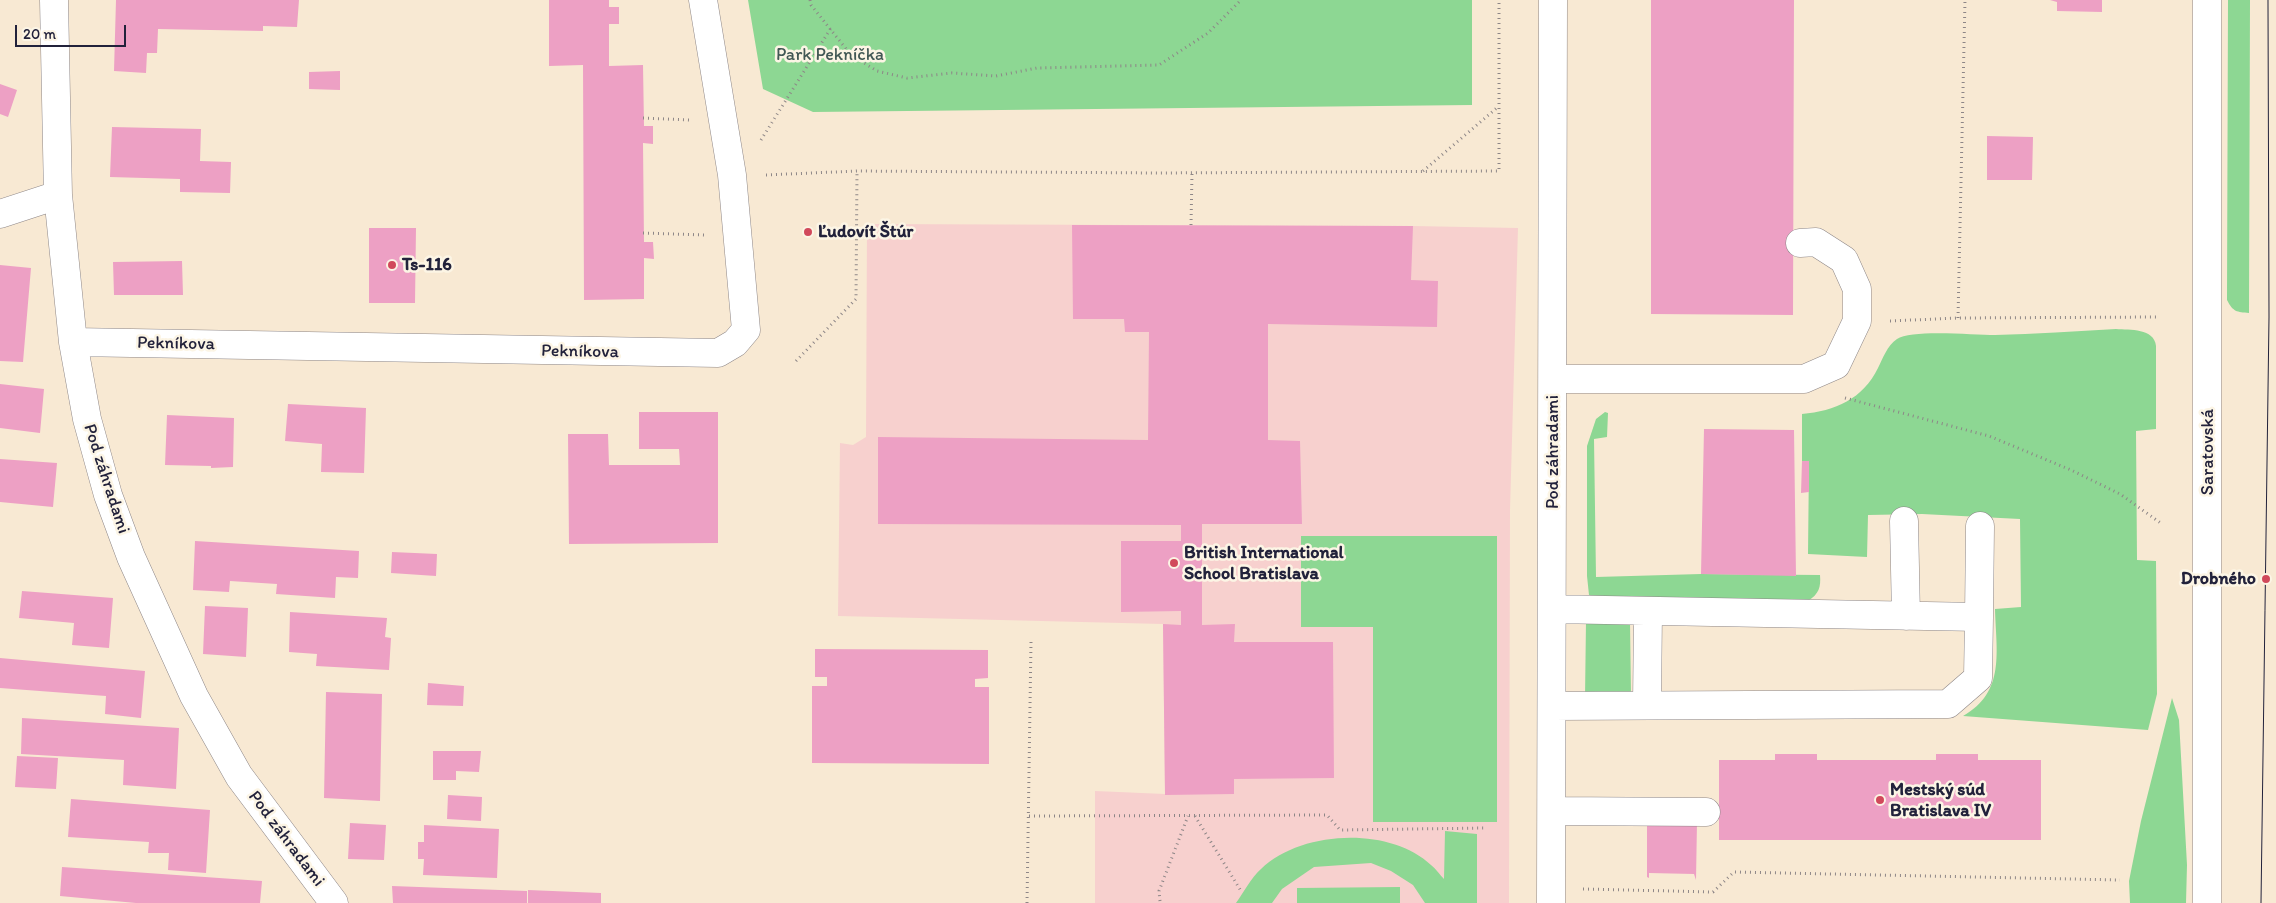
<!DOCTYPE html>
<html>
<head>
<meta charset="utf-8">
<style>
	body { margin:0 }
	#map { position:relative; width:2276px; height:903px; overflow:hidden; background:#f8e9d3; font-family:Itim,sans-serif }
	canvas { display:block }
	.scale { position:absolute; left:15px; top:25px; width:111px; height:22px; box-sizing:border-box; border:2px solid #22223b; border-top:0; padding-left:6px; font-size:15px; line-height:18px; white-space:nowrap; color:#22223b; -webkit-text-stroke:4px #fcf5e5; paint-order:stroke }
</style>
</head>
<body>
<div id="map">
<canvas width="2276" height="903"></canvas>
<div class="scale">20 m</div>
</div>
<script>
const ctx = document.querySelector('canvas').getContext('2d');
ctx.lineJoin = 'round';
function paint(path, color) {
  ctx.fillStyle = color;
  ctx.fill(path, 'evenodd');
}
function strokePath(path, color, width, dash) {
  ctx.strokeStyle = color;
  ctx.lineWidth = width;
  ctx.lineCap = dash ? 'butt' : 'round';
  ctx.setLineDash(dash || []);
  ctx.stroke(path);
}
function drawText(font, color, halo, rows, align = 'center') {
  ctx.font = font + ' Itim,sans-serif';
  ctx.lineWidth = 5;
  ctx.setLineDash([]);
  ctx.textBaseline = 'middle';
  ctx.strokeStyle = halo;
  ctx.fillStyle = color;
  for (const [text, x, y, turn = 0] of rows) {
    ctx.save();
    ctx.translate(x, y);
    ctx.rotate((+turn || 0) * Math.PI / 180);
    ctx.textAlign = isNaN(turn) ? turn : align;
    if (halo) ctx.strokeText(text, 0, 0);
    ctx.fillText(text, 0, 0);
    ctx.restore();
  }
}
paint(new Path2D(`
	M867 224 1413 226 1518 228 1510 510 1509 903H1095V791L1165 794 1163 624 838 616 840 443 853 445 866 437Z`), '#f7d0ce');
paint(new Path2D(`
	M748 0H1472V105L813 112 763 89Z
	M2228 0H2250L2249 313C2237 312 2233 312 2227 300Z
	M2116 329C2130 330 2154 328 2156 346V429L2136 431 2137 560 2156 561 2157 694 2148 730 1963 716C2006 692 1996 651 1995 609L2021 607 2020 519 1922 514 1868 515 1867 557 1808 554 1809 461H1802V414C1835 411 1863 399 1878 368 1883 358 1887 346 1897 339 1911 329 1974 335 1995 335 2035 334 2076 331 2116 329Z
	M1605 412 1608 413 1607 437 1594 439 1596 577 1701 574 1820 575C1821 587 1819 594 1808 601H1599L1589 595 1587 576V446L1596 419Z
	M1301 536H1497V822H1373V627H1301Z
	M1586 621 1630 622 1631 695 1585 698Z
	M2172 698 2179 720 2187 865 2186 903H2130L2129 881 2141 821Z
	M1445 831 1477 834V903H1425L1413 885 1391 871 1371 863 1314 867 1282 889 1272 903H1236C1244 892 1251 878 1261 869 1301 830 1390 826 1431 865 1436 869 1440 875 1444 879Z
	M1400 887V903H1297V888Z`), '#8dd793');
paint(new Path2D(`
	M116 0H299L297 27 263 26V31L158 29 157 53H147L146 73 114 71Z
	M549 0H609V7H619V24H609V66L643 65 644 126H653V144L643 143 644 242H653L654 259 644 258V299L584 300 583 65 549 66Z
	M1651 0H1794L1793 315 1651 314Z
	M2050 0H2102V12L2057 11V2Z
	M340 71V90L309 89V72Z
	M0 84 17 90 8 117 0 114Z
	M112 127 201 129 200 161 231 162 230 193 180 192V179L110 177Z
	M1987 136 2033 137 2032 180H1987Z
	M1072 225 1413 226 1411 280 1438 281 1437 327 1268 324V440L1300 441 1302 524H1202V625L1235 624 1234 642H1333L1334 778 1234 779V794L1165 795 1163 624 1181 625V611L1121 612V541H1181V525L878 524V437L1148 440 1149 332H1125L1124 319H1073Z
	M369 228H416L415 303H369Z
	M182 261 183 295H114L113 262Z
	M0 265 31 268 23 362 0 361Z
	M0 384 44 389 40 433 0 428Z
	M288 404 366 408 364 473 321 472 322 444 285 441Z
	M639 412H718V543L569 544 568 434H608L609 465H680L679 449H639Z
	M167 415 234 418 233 467 211 468V466L165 465Z
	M1704 429 1794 430 1796 576 1701 574Z
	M0 459 57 463 53 507 0 502Z
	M1802 461H1809V492L1801 493Z
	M195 541 359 551 358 578 336 577 335 598 276 594 277 584 230 581 229 592 193 590Z
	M392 552 437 554 436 576 391 573Z
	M22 591 113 598 109 648 72 645 74 623 19 618Z
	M205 606 248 608 246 657 203 654Z
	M290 612 387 618 385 637 391 638 389 670 316 666 317 654 289 652Z
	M815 649 988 650V678L975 679V687H989V764L812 763V686H827V677H815Z
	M0 658 145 671 141 718 105 714 106 696 0 688Z
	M428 683 464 686 463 706 427 705Z
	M326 692 382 694 380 801 324 798Z
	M22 718 179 728 176 789 123 785 124 760 21 754Z
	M433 751H481L479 772 456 771V780H433Z
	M1775 754H1817V760H1936V754H1978V760H2041V840H1719V760H1775Z
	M17 756 58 758 56 789 15 787Z
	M448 795 482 797 481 821 447 819Z
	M71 799 210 810 206 873 168 870 169 853H148L149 842 68 837Z
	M1647 822H1697L1696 880 1694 874 1649 873V878L1647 877Z
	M350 823 386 825 384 860 348 859Z
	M424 825 499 829 497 878 423 875 424 859H418V842H424Z
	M62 867 262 881 260 903H136L60 896Z
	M392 886 527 891V903H393Z
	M528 890 601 893V903H528Z`), '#eda0c4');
const minor = new Path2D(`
	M54 0 58 195 73 342 87 419 108 495 131 557 194 696 239 776 334 903
	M0 214 58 195
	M73 342 718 353 735 343 746 330 732 175 703 0
	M1553 379H1804L1836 365 1857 321V289L1844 260 1816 242 1800 243
	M1904 521 1906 616
	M1979 617 1980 526
	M1647 705 1648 611
	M1552 706 1948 704 1978 678 1979 617 1552 609
	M1552 811 1706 812
	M1551 903 1553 0`);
const major = new Path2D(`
	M2207 903V0`);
strokePath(minor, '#8d8687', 29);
strokePath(major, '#8d8687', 29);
strokePath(new Path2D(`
	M810 0 811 5 851 55 877 71 907 78 952 73 996 76 1037 68 1159 65 1208 33 1241 0
	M643 118 689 120
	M761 140 831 28
	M1423 171 1499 106
	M766 175 857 171 1159 173 1499 171V0
	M1191 225 1192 173
	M643 233 705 235
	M1958 318 1965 0
	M1890 321 1958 318 2159 317
	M796 361 856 299 857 171
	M1845 398 1989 436 2071 470 2120 494 2162 524
	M1029 816 1327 815 1340 830 1486 828
	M1195 816 1241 891
	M1583 889 1713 892 1734 872 2120 880
	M1160 901 1159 891 1188 816
	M1027 903 1031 641`), '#8d8687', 3, [1, 4]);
strokePath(minor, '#fff', 28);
strokePath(major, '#fff', 28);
strokePath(new Path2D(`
	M2261 903 2269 317 2268 0`), '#22223b', 1);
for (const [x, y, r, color] of [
	[808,232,5,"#d1495b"],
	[392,265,5,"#d1495b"],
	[1174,563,5,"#d1495b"],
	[2266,579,5,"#d1495b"],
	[1880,800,5,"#d1495b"]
]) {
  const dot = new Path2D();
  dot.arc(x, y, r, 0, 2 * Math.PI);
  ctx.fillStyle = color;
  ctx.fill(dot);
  strokePath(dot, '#fcf5e5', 2);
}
drawText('18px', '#425855', '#fcf5e5', [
	["Park Pekníčka",830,55]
]);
drawText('bold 18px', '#22223b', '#fcf5e5', [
	["Ľudovít Štúr",818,232],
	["Ts-116",402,265],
	["British International",1184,553],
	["School Bratislava",1184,574],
	["Drobného",2256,579,"right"],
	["Mestský súd",1890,790],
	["Bratislava IV",1890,811]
], 'left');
drawText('18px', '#22223b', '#fcf5e5', [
	["Pekníkova",176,344,1],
	["Pekníkova",580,352,1],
	["Pod záhradami",1553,452,-90],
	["Saratovská",2208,452,-90],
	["Pod záhradami",106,479,72],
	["Pod záhradami",286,839,53]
]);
</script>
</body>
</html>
